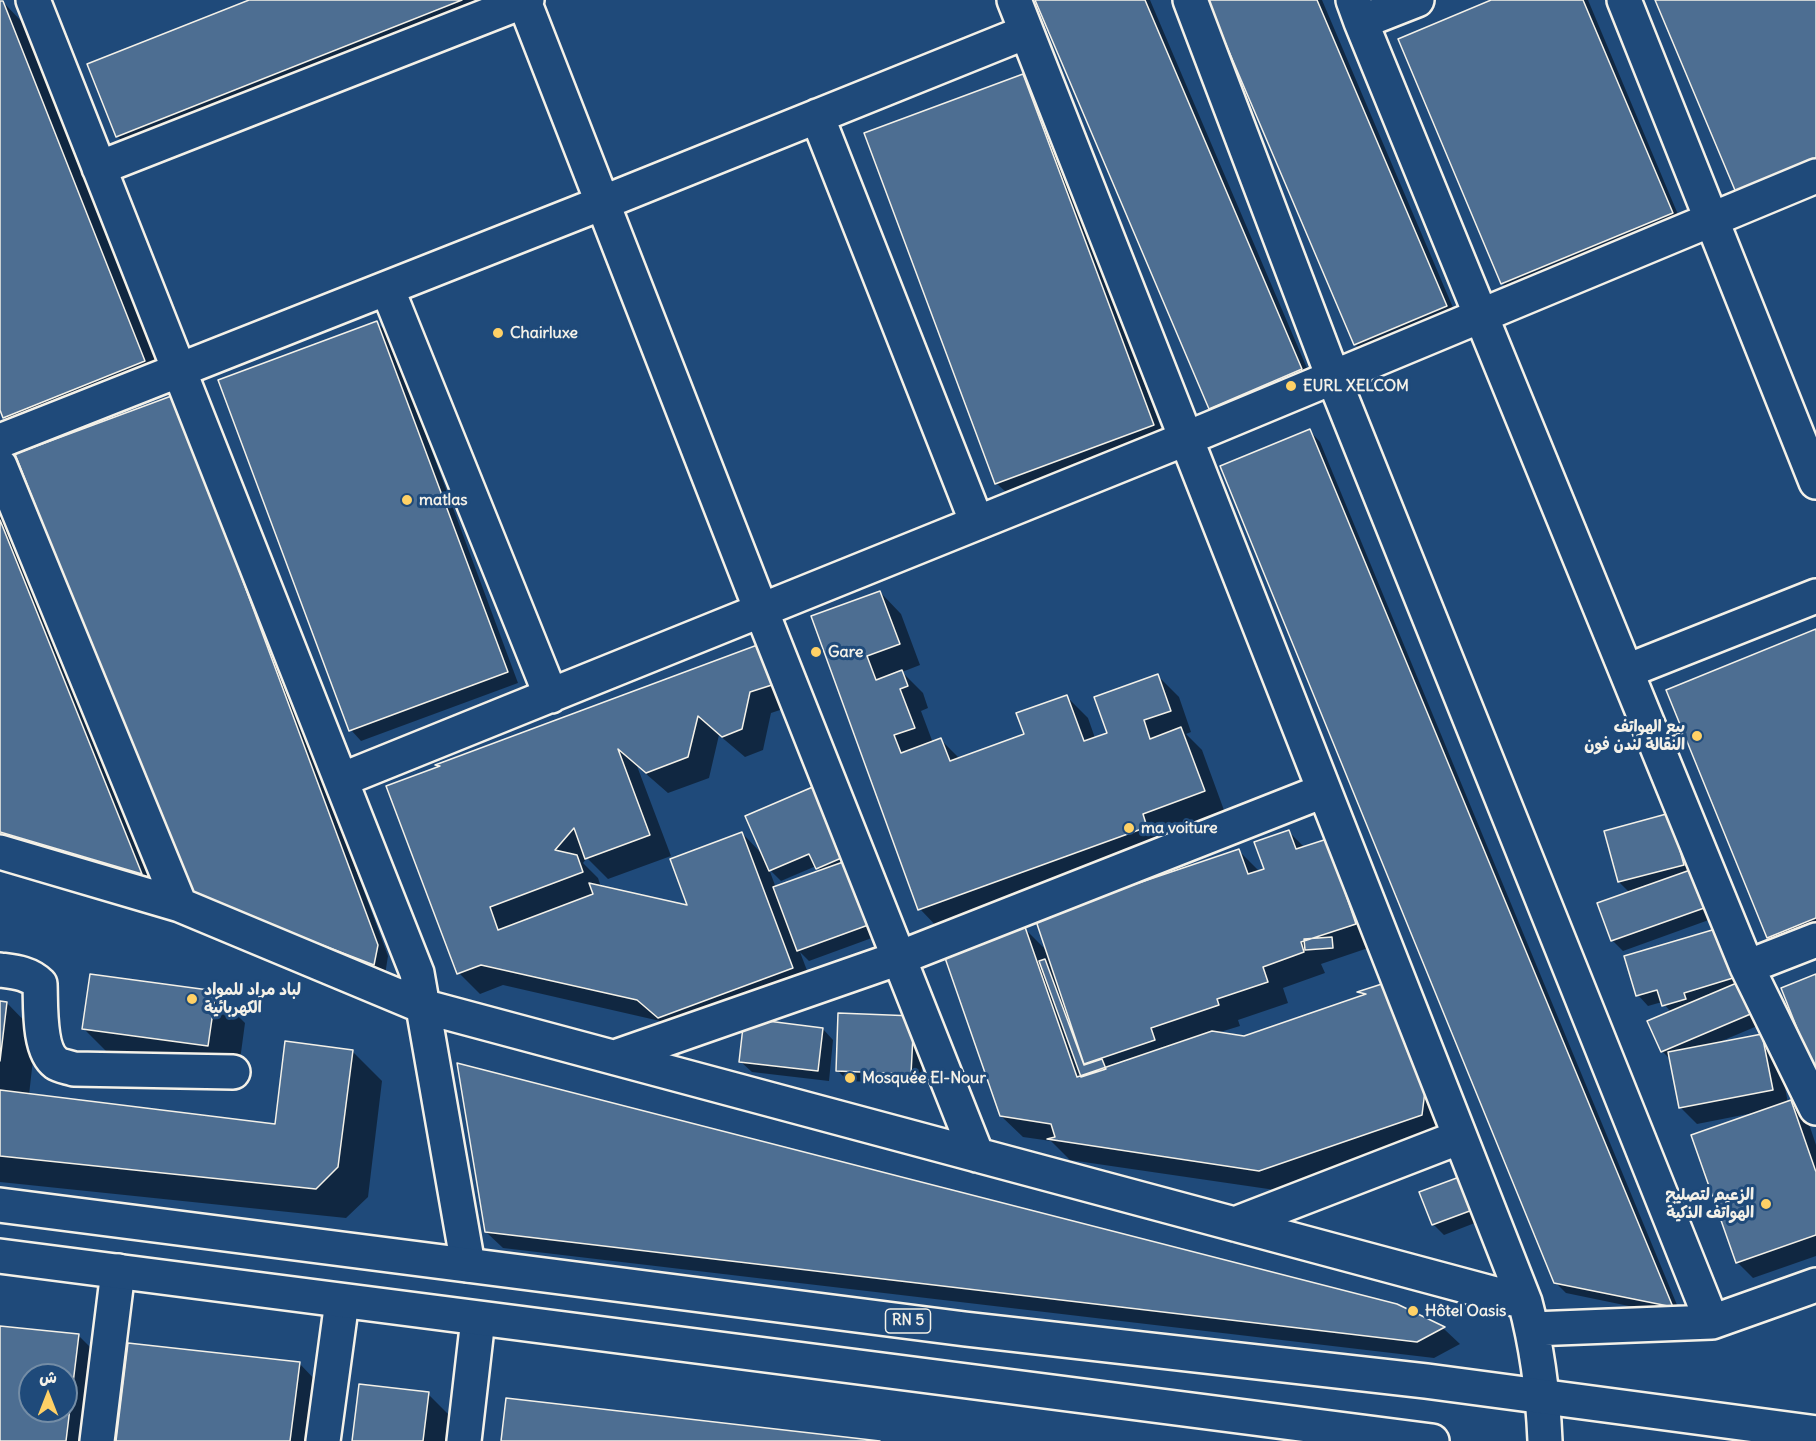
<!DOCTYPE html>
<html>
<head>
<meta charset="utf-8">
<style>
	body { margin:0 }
	#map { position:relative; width:1816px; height:1441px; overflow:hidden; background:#1f4a7a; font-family:Delius,"Playpen Sans Arabic",sans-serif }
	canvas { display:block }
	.north { position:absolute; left:18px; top:1363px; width:60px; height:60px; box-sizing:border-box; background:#1f4a7a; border:2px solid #748da6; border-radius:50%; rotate:0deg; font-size:16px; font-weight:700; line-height:24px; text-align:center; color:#f4f1e8 }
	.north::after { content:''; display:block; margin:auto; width:21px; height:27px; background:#ffd166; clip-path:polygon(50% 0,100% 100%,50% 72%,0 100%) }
</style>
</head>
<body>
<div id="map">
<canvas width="1816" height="1441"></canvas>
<div class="north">ش</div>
</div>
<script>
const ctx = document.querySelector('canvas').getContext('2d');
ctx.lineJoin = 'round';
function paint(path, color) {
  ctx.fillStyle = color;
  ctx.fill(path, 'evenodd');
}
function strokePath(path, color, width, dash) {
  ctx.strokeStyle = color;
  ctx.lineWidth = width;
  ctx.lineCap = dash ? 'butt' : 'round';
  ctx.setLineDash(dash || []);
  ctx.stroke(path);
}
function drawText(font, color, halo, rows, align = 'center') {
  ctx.font = font + ' Delius,"Playpen Sans Arabic",sans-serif';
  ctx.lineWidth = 6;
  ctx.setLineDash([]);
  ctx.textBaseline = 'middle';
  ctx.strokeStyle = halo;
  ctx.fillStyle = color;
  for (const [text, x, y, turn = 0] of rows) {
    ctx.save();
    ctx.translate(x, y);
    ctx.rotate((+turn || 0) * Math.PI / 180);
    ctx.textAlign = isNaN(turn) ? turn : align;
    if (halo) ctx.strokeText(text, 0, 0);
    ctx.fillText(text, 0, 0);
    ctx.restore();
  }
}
paint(new Path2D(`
	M253 0H519L134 152 117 136Z
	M1037 0H1150L1312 380 1221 419 1210 408Z
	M1208 0H1322L1457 317 1366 355 1355 344Z
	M1495 0H1588L1682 224 1513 294 1502 283Z
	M3 2 24 24 165 383 26 438 5 417 0 406V3Z
	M1023 75 1033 86 1164 436 1007 493 996 483Z
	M377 323 388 333 518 683 361 741 351 730Z
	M184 407 388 956 385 975 201 905Z
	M1310 431 1320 442 1682 1317 1566 1293 1555 1282Z
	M0 503 157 889 0 842Z
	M880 592 901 614 920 665 902 672 923 693 928 708 921 711 933 743 941 740 960 759 1026 735 1067 697 1088 718 1095 738 1109 733 1158 676 1179 697 1191 732 1186 734 1202 750 1225 813 1163 835 1168 848 941 931 920 909 813 617Z
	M1816 631V940L1785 953 1768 937Z
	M759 646 795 705 771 713 763 750 745 757 719 735 709 778 668 793 637 766 671 856 608 879 587 858 583 863 598 878 601 887 689 907 742 833 763 855 825 799 880 935 809 961 800 952 814 989 680 1038 660 1021 503 985 480 994 459 973 440 767 438 765ZM816 866 821 871 776 888 769 869 781 881Z
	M1670 815 1717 917 1623 951 1612 940 1630 893 1619 882Z
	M1289 832 1305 848 1327 840 1377 945 1321 964 1325 973 1283 988 1288 1003 1238 1020 1240 1026 1217 1033 1244 1037 1363 996 1360 993 1387 984 1443 1136 1282 1191 1070 1160 1051 1141 1023 1137 1001 1116 1025 929 1048 952 1239 851 1260 872 1266 870Z
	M1718 930 1762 1024 1717 1043 1762 1036 1778 1052 1788 1103 1791 1102 1807 1118 1816 1145V1256L1753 1278 1737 1262 1753 1113 1697 1124 1681 1108 1671 1060 1662 1051 1671 1012 1662 1002 1648 1006 1638 995Z
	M215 993 245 1023 238 1075 114 1059 84 1029Z
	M0 1002 7 1003 36 1033 29 1095 276 1126 352 1051 382 1081 368 1197 346 1218 0 1182Z
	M924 1028 921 1084 848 1081 837 1070Z
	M823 1029 833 1040 829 1081 752 1072 741 1062Z
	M1462 1178 1485 1219 1444 1235 1434 1225 1421 1193Z
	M486 1232 1397 1305 1444 1329 1460 1344 1434 1358 503 1248Z
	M0 1327 79 1336 100 1357 89 1441H0ZM30 1375H66V1411H30Z
	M299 1363 320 1385 313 1441H118Z
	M428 1394 449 1415 447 1441H354Z`), '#0007');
const building = new Path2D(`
	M249 0H462L116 137 87 64Z
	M1035 0H1145L1302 369 1209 409Z
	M1207 0H1317L1447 306 1354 345Z
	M1491 0H1583L1673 213 1501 284 1398 39Z
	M1655 0H1816V162L1737 195Z
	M0 1H3L145 361 3 418 0 410Z
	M1023 74 1154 425 995 484 864 133Z
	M377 321 508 672 349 731 218 380Z
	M174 395 378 945 374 965 189 894 15 454Z
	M1310 429 1673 1307 1554 1283 1220 466Z
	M0 520 142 874 0 832Z
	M880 591 900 644 867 656 876 680 902 670 908 686 900 689 915 728 894 735 901 753 941 738 950 761 1024 734 1016 713 1067 695 1084 741 1107 733 1094 697 1158 674 1171 711 1144 720 1150 739 1181 727 1205 791 1143 814 1147 827 918 910 811 616Z
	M1816 629V918L1767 938 1666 690Z
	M760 644 775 684 750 692 742 729 722 737 698 716 688 757 646 773 618 749 650 835 585 859 574 828 555 850 577 855 583 872 490 907 498 930 593 894 589 883 687 905 670 859 742 832 793 968 658 1018 637 1000 481 965 457 974 386 786 440 766 435 765Z
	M815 786 846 856 816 869 809 854 769 871 745 816Z
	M1670 813 1684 865 1618 882 1604 831Z
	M1289 830 1296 849 1327 839 1356 924 1301 942 1304 952 1263 967 1268 982 1217 999 1219 1005 1151 1028 1155 1040 1084 1064 1035 918 1239 849 1248 874 1264 869 1254 842Z
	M843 862 853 888 857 886 871 924 797 951 773 887Z
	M1693 869 1707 907 1611 941 1597 903Z
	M1025 927 1077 1077 1212 1031 1244 1036 1366 994 1357 992 1388 982 1425 1091 1422 1115 1259 1171 1047 1139 1055 1137 1051 1124 1000 1116 944 955Z
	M1719 928 1733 978 1684 993 1686 999 1662 1006 1657 990 1636 996 1624 956Z
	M1332 937 1333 948 1305 950 1304 939Z
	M1045 959 1084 1065 1102 1059 1106 1069 1081 1077 1039 961Z
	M90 974 216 991 208 1046 82 1029Z
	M1816 974V1076L1781 988Z
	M1739 982 1753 1013 1661 1052 1647 1021Z
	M0 1001 7 1002 0 1061Z
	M838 1013 914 1016 911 1074 836 1071Z
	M744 1018 823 1028 818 1071 739 1062Z
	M1762 1034 1773 1090 1679 1108 1668 1052Z
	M285 1041 353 1050 338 1167 316 1189 0 1156V1090L275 1124Z
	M457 1063 1397 1304 1445 1327 1417 1342 485 1232Z
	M1791 1100 1816 1172V1235L1736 1263 1691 1135Z
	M1462 1176 1475 1209 1432 1225 1419 1192Z
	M0 1326 79 1334 66 1441H0ZM30 1375H66V1411H30Z
	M128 1343 300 1362 290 1441H116Z
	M359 1384 429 1392 423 1441H352Z
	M506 1398 880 1441H501Z`);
paint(building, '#4d6e92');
strokePath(building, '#f4f1e8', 1.5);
const minor = new Path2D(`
	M33 0 417 973 468 1265
	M1014 0 1525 1302C1538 1350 1543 1392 1545 1441
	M1190 0 1333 377 1712 1322
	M1353 0 1361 22 1747 967 1816 1108
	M1624 0 1816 482
	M524 1 761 610 977 1155
	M1361 22 1417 0
	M817 116 977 523
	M99 168 527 0
	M387 288 551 696
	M0 441 602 203 1026 32
	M0 466 180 905
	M1627 671 1816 596
	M341 780 1185 439 1816 176
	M0 852 180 905 422 1006 1525 1302
	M1747 967 1816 940
	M0 970C15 972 29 973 40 984 41 1004 38 1050 56 1063 60 1066 68 1067 74 1069L233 1072
	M615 1057 899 958 1323 791
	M1235 1224 1460 1137
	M1532 1329 1712 1322 1816 1285
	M97 1441 118 1271
	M323 1441 342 1301
	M464 1441 478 1319`);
const primary = new Path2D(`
	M0 1205 965 1329 1426 1381 1816 1433
	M0 1256 1432 1441`);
strokePath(minor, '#f4f1e8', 38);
strokePath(primary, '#f4f1e8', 38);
strokePath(minor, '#1f4a7a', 33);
strokePath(primary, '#1f4a7a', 33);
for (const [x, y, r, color] of [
	[498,333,6,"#ffd166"],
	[1291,386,6,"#ffd166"],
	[407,500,6,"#ffd166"],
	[816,652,6,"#ffd166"],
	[1697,736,6,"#ffd166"],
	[1129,828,6,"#ffd166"],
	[192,999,6,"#ffd166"],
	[850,1078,6,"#ffd166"],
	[1766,1204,6,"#ffd166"],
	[1413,1311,6,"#ffd166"]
]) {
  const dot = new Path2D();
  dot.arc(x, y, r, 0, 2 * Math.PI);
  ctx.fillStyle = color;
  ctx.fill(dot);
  strokePath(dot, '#1f4a7a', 2);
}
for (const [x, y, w] of [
	[908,1321,45]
]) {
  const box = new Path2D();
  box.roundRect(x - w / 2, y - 12, w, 24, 4.5);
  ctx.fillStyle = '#1f4a7a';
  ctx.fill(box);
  strokePath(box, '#f4f1e8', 1.5);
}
drawText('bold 15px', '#f4f1e8', null, [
	["RN 5",908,1321]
]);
drawText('bold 16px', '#f4f1e8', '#1f4a7a', [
	["Chairluxe",510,333],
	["EURL XELCOM",1303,386],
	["matlas",419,500],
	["Gare",828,652],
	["بيع الهواتف",1685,727,"right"],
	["النقالة لندن فون",1685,745,"right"],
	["ma voiture",1141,828],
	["لباد مراد للمواد",204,990],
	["الكهربائية",204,1008],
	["Mosquée El-Nour",862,1078],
	["الزعيم لتصليح",1754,1195,"right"],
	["الهواتف الذكية",1754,1213,"right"],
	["Hôtel Oasis",1425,1311]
], 'left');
</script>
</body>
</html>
